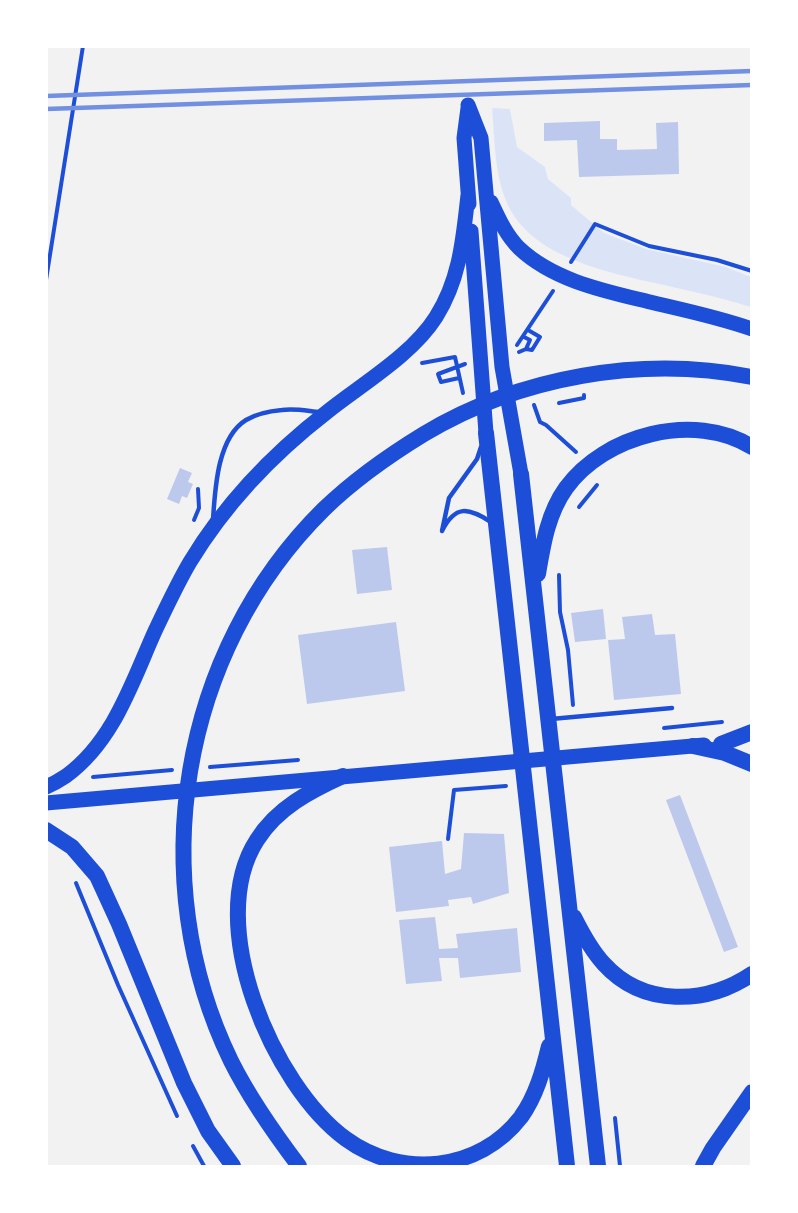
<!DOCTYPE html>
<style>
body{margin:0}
#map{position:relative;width:798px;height:1213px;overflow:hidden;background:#f2f2f2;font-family:Jost,sans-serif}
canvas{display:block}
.frame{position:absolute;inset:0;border:48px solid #fff;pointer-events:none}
</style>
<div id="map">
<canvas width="798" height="1213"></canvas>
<div class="frame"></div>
</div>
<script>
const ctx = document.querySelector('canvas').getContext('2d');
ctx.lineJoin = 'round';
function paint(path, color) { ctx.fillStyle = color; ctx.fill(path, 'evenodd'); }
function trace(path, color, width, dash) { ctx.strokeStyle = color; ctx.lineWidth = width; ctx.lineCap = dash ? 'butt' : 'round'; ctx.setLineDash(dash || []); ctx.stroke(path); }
paint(new Path2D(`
 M492 108 510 109 517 147 545 167 548 179 571 198V205L604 233 646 249 726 267 751 277V307C728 300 705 294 681 289 627 276 541 264 511 211 494 180 495 142 492 108Z`), '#dbe4f7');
paint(new Path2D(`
 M600 121V139H617V150L657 149 656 123 678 122 679 174 579 177 577 140 544 141V123Z
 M180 468 192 473 188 482 193 484 187 498 182 496 179 504 167 499Z
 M387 547 392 590 357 594 352 550Z
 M603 609 606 639 575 642 571 613Z
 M652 614 655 635 675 634 681 694 614 700 608 640 625 639 622 617Z
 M396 622 405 691 307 704 298 635Z
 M680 795 738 947 724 952 666 800Z
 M464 833 504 834 509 893 473 904 471 897 448 900 449 906 396 912 389 847 442 841 445 874 461 869Z
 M435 917 439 949 458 948 456 934 517 928 521 972 460 978 458 958H439L442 981 406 984 399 920Z`), '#bdc9ec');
trace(new Path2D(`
 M571 262 595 224 649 246 717 260 752 271
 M46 280 83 46
 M517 345 553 291
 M526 349 532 350 540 337 528 330
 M519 352 526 349 530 340 524 337
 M422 363 455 357 463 393
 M459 378 441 382 438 374 465 364
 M559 403 584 398V395
 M534 405 540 422 546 425 576 452
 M579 507 597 485
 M194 520 199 508 198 489
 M559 575 560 612 568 650 573 705
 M664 728 722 722
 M210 767 298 760
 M93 777 172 770
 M448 839 454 790 506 786
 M76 883 118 985 177 1116
 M615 1118 620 1166
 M193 1146 204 1166`), '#1d4ed8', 4);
trace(new Path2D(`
 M481 447 477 459 449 498 442 531C455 505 468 507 491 522
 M213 520C215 490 217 438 246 420 256 414 271 411 282 410 294 408 308 411 320 412
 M551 719 672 708`), '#1d4ed8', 4.5);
trace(new Path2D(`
 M468 105 481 138 502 367 521 474
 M468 108 464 138 469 204
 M491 202C499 219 506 235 519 248 554 281 605 291 650 302 684 310 718 317 752 329
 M471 231 486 433
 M46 787C53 784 60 780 66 776 114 741 132 682 155 631 166 608 177 584 190 562 225 504 274 453 327 412 362 384 412 355 436 317 460 279 463 239 468 195
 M46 803 704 745`), '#1d4ed8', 15);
trace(new Path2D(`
 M486 433 567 1166
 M521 474 598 1166
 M538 574C543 544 548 513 566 488 604 435 694 411 752 447
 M721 744 752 732
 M693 746 725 753 752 764
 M343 776C310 791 277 808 257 840 203 923 273 1086 346 1139 401 1179 479 1172 521 1117 536 1096 543 1071 549 1046
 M46 830 72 847 97 876 119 924 184 1083 208 1131 233 1166
 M574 917C582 933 591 950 604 964 643 1007 706 1005 752 974
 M299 1166C274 1133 250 1099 231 1061 143 880 179 652 324 509 354 480 388 456 424 434 519 377 641 355 752 377
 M703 1166 713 1148 752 1092`), '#1d4ed8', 16);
trace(new Path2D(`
 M46 96 752 71
 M46 109 752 85`), '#7290e2', 4.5);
</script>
